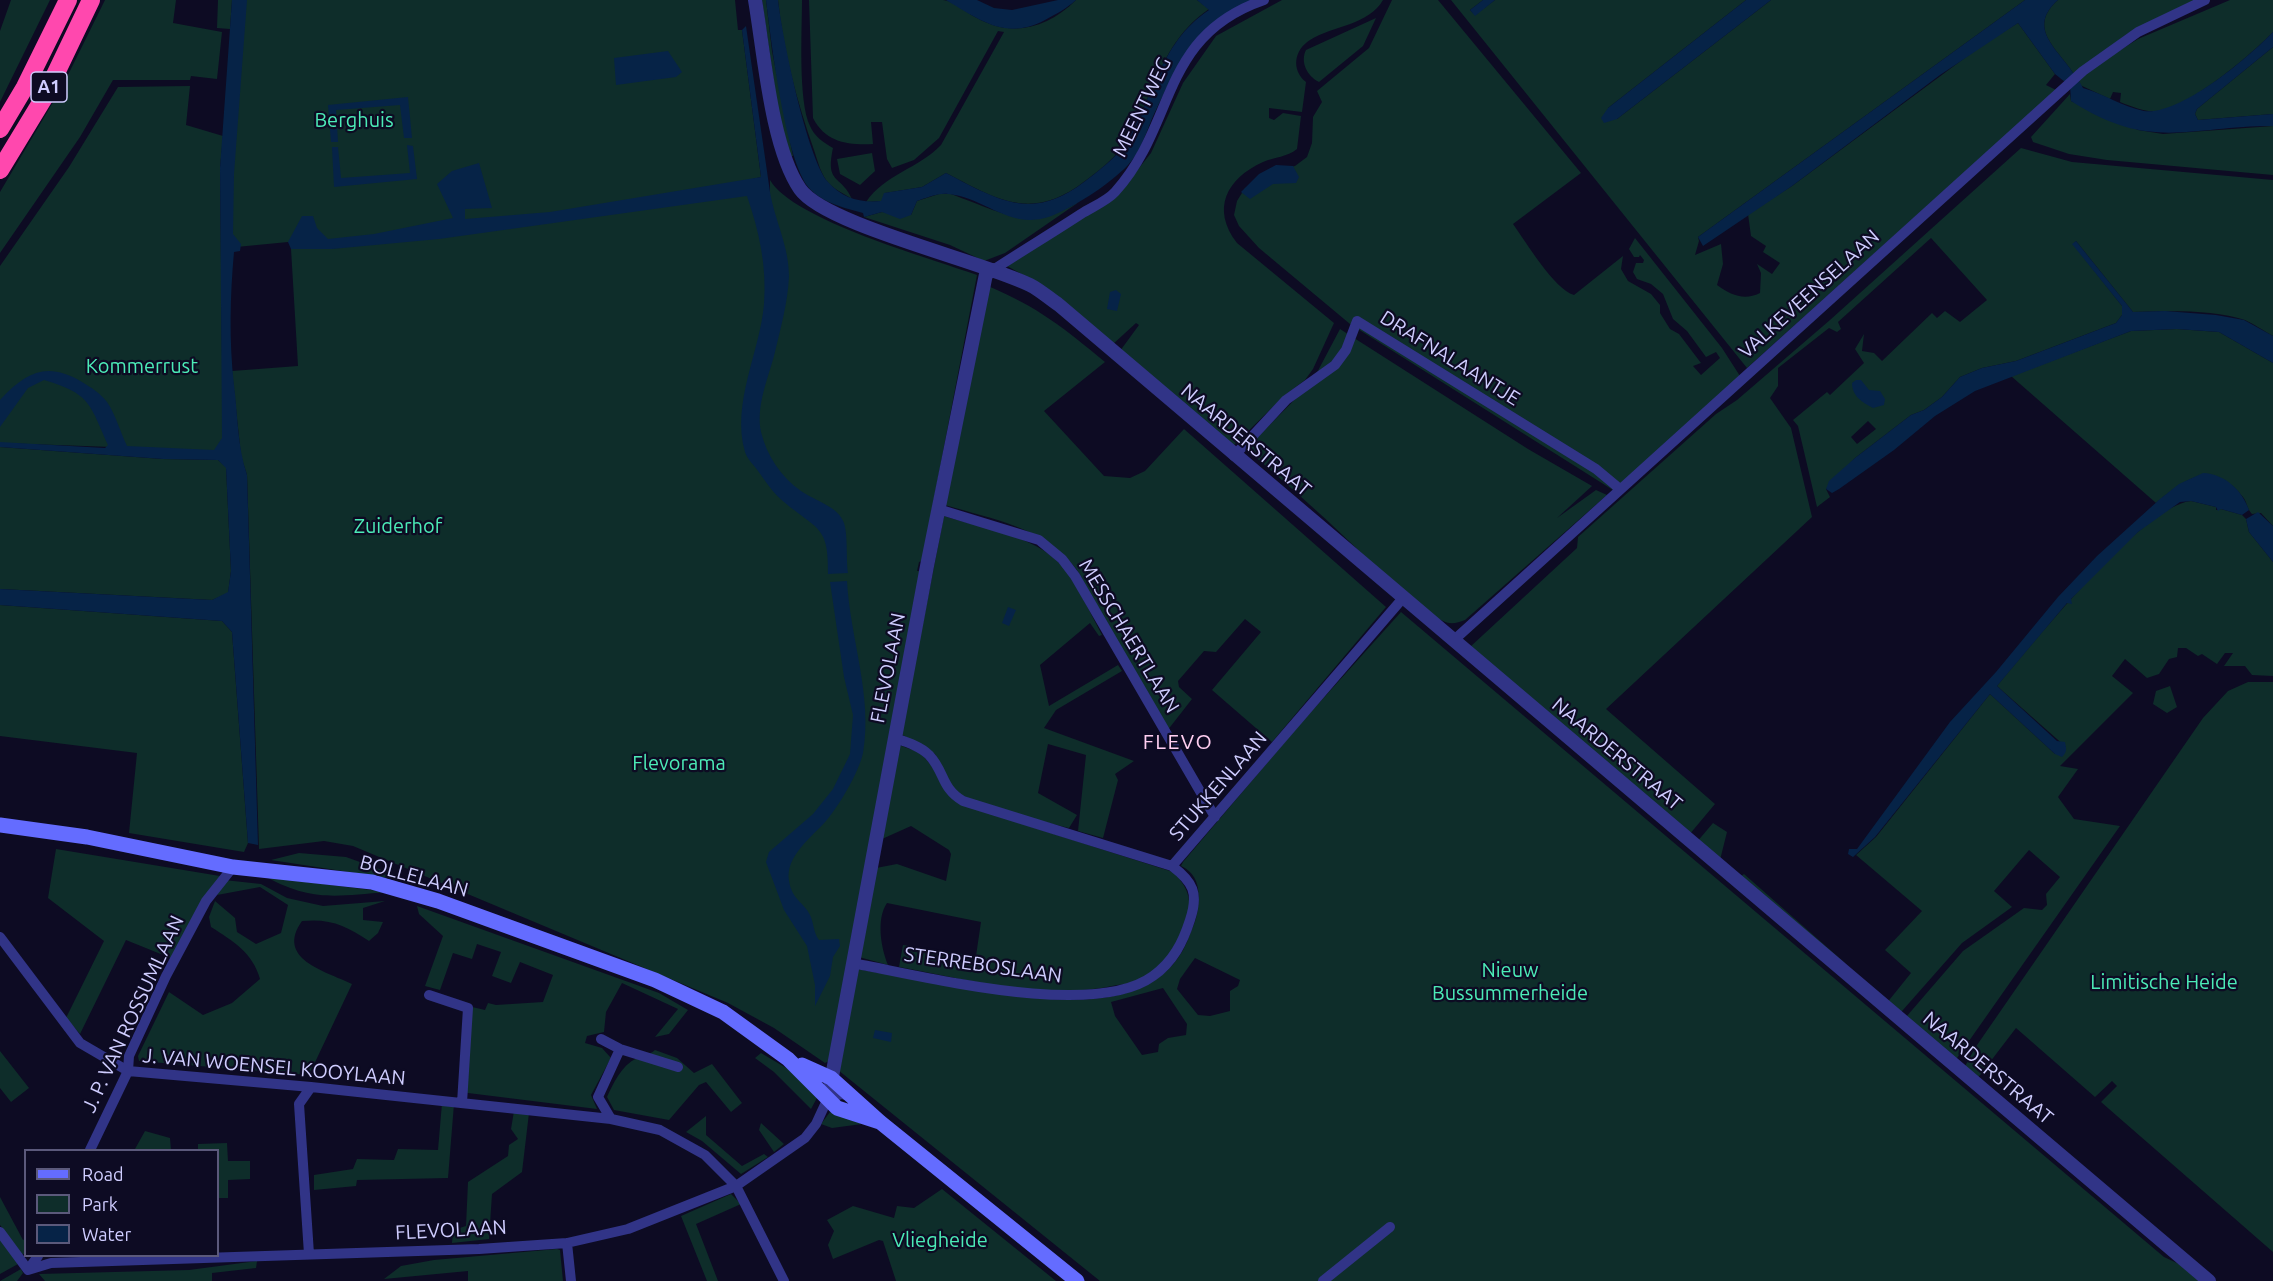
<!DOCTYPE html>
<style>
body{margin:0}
#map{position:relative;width:2273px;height:1281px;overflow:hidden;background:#0d0b23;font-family:Ubuntu,sans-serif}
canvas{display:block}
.legend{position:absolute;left:24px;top:1149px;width:195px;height:108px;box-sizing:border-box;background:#0d0b23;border:2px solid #5b597b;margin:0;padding:8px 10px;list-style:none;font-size:18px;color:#cfcdff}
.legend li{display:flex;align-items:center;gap:12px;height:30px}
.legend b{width:30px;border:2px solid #5b597b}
</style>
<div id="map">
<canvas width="2273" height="1281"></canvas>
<ul class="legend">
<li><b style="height:8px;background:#646cff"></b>Road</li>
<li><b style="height:16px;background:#0e2d2a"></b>Park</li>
<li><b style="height:16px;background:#062347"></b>Water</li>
</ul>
</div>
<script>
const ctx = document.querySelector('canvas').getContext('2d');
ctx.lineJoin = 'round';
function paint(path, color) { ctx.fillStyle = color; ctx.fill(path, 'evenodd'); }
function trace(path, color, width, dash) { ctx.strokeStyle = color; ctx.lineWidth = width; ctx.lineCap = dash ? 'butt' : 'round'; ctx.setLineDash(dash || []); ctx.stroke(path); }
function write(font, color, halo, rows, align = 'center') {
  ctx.font = font + ' Ubuntu,sans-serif'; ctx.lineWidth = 4.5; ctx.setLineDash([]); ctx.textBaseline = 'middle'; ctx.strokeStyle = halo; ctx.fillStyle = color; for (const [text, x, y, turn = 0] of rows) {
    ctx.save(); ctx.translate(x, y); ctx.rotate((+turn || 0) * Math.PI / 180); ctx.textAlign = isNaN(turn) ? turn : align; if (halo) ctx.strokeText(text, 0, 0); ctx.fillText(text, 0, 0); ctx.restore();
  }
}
paint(new Path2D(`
 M11 0H50L0 102V31Z
 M105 0H176L173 23 222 32 217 79 191 76 190 80H113L80 137 0 253V192L62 87Z
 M218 0H232L230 29 217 28Z
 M240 0H735L738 30H742L761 177 753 179 770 194V180C793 220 930 258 977 275L922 561 919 562 917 571H920L829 1061 825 1063 774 1028 728 1003 353 846 324 841 259 849 247 475 241 456 232 371 298 366 291 249 340 248V241L288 242 226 248Z
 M762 0H766L772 51 793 156H789L780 125Z
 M778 0H802C802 30 798 101 810 126 814 136 824 143 833 148 825 185 841 174 852 199 843 193 833 189 826 180 820 171 817 159 814 150 797 102 783 50 778 0Z
 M809 0C853 0 899 0 943 0 954 1 966 12 975 17 1011 38 1047 29 1076 0H1197L1209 9C1157 45 1155 100 1122 147 1113 160 1097 172 1085 181 1032 222 998 200 946 173L922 187 885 193 882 201 866 202C885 174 918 169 941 145L1004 32 998 31 939 138 914 160 892 168 887 159 882 122H871L873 144C848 145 826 143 813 118Z
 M1282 0H1383C1369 25 1332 26 1310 40 1294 50 1291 70 1306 82L1302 112 1269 108V118L1274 120 1283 113 1301 116 1297 149C1287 157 1275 157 1263 162 1226 179 1211 209 1237 243L1334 323 1313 369 1305 380 1285 395 1233 446 1120 351 1139 325 1136 323 1112 345 1043 286 1007 266 1131 178 1151 153 1183 83 1216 36Z
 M1392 0H1438L1581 173 1513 224C1526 242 1554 289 1574 295L1623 256 1621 269 1628 281 1651 294 1660 305V313L1670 329 1679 334 1701 363 1693 366 1701 375 1720 358 1716 352 1706 357 1687 331 1673 319 1663 294 1651 284 1637 279 1633 272 1636 263H1643L1644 260 1640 255 1639 257H1634L1629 249 1635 238 1722 348 1740 376 1616 492 1350 324 1259 248 1239 226 1234 215 1237 201 1245 188 1279 169 1295 166 1307 157 1312 143 1313 117 1322 102 1317 91 1369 48Z
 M1451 0H1483L1470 10 1475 15 1495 0H1746L1608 108 1617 119 1771 0H2025L1698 237 1699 241 1695 255 1721 244 1723 264 1717 285C1731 295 1744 301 1760 293L1761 273 1757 264 1772 274 1780 263 1763 252 1766 246 1751 236 1748 214 1792 186 1985 43 2018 23 2055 74 2046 85 2056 90 1747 368Z
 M2058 0H2200L2127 34 2074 74C2058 49 2026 28 2058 0Z
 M2230 0H2273V32C2251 55 2190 106 2160 111 2146 113 2133 107 2120 102L2121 93 2113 92 2110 99 2080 85 2077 77 2138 39Z
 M1376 18 1363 46 1319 82C1307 76 1300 62 1306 50Z
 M2273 47V114L2198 120 2195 114 2197 109Z
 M190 86 186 125 223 136 220 168 223 451 0 443V266L69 167 118 87Z
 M2070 94 2071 101 2138 130 2163 134 2273 126V175L2107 160 2069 154 2033 142 2031 137Z
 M2021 148 2072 162 2273 180V336C2264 331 2254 324 2245 320 2214 309 2165 311 2133 312L2076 241 2073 244 2122 306V315L2116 323 2016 361 1982 368 1960 377 1942 397 1924 410 1911 415 1855 458 1826 489 1830 497 1817 507 1798 426 1793 420 1827 392 1830 395 1864 363 1855 349 1864 334 1862 351 1874 353 1882 361 1932 313 1937 318 1945 311 1960 322 1987 300 1931 238 1838 322 1841 329 1837 332 1829 328 1778 368V386L1770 398 1791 428 1812 517 1606 709 1715 804 1689 835 1470 647 1577 548 1578 537 1716 414 1737 400 1830 320ZM1868 421 1876 429 1857 444 1851 437Z
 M872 153 875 171 860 185 840 174 837 159Z
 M939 194H951C1003 213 1026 231 1079 202L1005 253 984 261 950 245 864 217 882 212 911 215 917 201Z
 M988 286C1038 307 1064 328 1105 362L1044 411 1104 476 1130 478 1145 471 1184 429 1386 607 1272 742 1212 690 1261 632 1245 619 1216 652 1204 651 1178 681 1179 687 1192 699 1167 731 1077 570C1044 527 995 520 945 505Z
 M1340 329 1528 449 1592 486 1557 518 1596 490 1607 495 1465 620C1457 623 1451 625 1443 621 1411 606 1378 569 1352 544 1318 511 1282 480 1246 449L1312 382Z
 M2177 329 2219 332 2273 363V526L2261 513 2252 514C2247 509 2247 502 2243 497 2213 459 2187 477 2156 503L2011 376 2131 331Z
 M0 447 163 459 218 460 226 467 231 571 228 593 212 600 0 589Z
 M2191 501 2216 507V510L2221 509 2242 515 2246 519 2249 532 2273 562V676L2252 675 2245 666H2224L2233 653H2225L2217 664 2202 654 2198 656 2186 648H2178L2177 657 2169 659 2159 674 2147 678 2125 659 2112 676 2133 693 2060 766 2078 769 2058 797 2074 819 2120 826 1950 1068 1900 1024 1963 951 2024 908 2042 910 2047 905 2046 894 2060 877 2029 850 1994 891 2012 907 1962 943 1895 1019 1882 1009 1911 973 1885 950 1922 911 1856 855 1876 837 1990 694 2055 754 2066 747 1997 686C2032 645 2142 506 2191 501Z
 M944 516C985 529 1042 536 1068 573 1081 592 1091 615 1102 635L1099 636 1090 623 1040 665 1049 706 1118 665 1122 671 1056 710 1044 728 1134 761 1115 774 1118 780 1103 838 1078 831 1086 755 1048 744 1038 793 1077 815 1069 828 1012 814 962 796 953 789 935 754 901 734Z
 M0 605 222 621 232 632 248 843 244 852 129 833 137 753 0 736Z
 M1401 612 2164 1257 2179 1264 2199 1281H1100L838 1070 857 969C891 975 925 981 960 987 1029 998 1151 1024 1187 942 1191 931 1197 920 1198 907 1200 889 1198 874 1181 866L1183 862 1301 723ZM1195 958 1240 980 1238 986 1230 991V1011L1210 1016 1198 1015 1177 989 1180 979ZM1163 988 1187 1024 1186 1035 1168 1038 1159 1044 1158 1052 1142 1055 1115 1016 1111 1002Z
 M2248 682H2273V1252L2101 1102 2117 1086 2112 1081 2095 1097 2016 1028 1977 1079 1963 1070 1975 1048 2203 718 2228 691Z
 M2170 686 2177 707 2167 713 2153 704 2156 691Z
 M899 745 921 753 963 805 1173 872C1193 892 1193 907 1181 933 1173 952 1158 972 1139 981 1133 984 1124 984 1117 985 1045 1001 970 980 899 967L903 945 976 956 981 922 887 903C876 919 881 948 888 965L859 957 876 868 897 864 946 881 951 854 949 850 911 826 882 839Z
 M1713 823 1727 832 1719 864 1696 843Z
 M56 849 220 876 178 961 126 940 80 1034 66 1018 104 941 48 898Z
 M299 853 346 857 396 875 394 879 271 860Z
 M1744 874 1845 963 1842 971 1737 879Z
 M266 877 387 892C336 896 313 902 266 877Z
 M224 880 261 884 287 898 323 906 385 901 363 908V920L383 922 378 933 369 941C347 926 330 918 302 921 275 959 325 971 352 984L309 1075 139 1061 138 1056 169 992 203 1015 232 1003 260 979C253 953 233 941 211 927L209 917 215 901 235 918 237 932 256 944 281 933 288 905 260 887 217 895Z
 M417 906 659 993 688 1010 669 1034 655 1037 678 1009 622 983 606 1012 604 1032 587 1036 585 1043 602 1048 611 1058 591 1095 597 1109 460 1092 468 1006 485 1010 488 1003 496 1005 543 1002 553 975 520 962 511 983 492 976 501 952 477 944 472 959 453 953 440 990 425 986 443 936 419 914Z
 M655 1050 677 1058 694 1073 712 1064 742 1103 731 1112 706 1082 699 1085 669 1120 614 1110 607 1097C614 1082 621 1066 637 1058 644 1054 648 1056 655 1050Z
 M0 1051 29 1088 11 1102 0 1088Z
 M761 1053 788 1069 818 1096 811 1109 774 1072 755 1058Z
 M442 1103 454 1104 448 1178 357 1180 356 1186 314 1190V1175L353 1169 357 1159 394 1160 398 1149 438 1150Z
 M514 1111 529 1113 522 1172 492 1194 489 1239 452 1243 453 1230 466 1226 468 1182 508 1156 509 1145 518 1139 511 1129Z
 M830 1112 862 1124 832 1128 821 1124Z
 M706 1116V1135L742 1166 764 1154 768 1157 741 1174 702 1141 686 1132Z
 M761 1123 784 1144 774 1152 759 1130Z
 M145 1131 170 1138 171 1150 135 1149Z
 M227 1143 228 1161H250V1179L228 1180V1198H218V1150H198V1144Z
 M942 1189 1056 1281H896L883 1241 879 1240 833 1259 828 1245 834 1231 827 1220 853 1206 894 1218 897 1206 914 1208Z
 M731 1194 741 1204 696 1224 718 1281H707L681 1216Z
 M0 1197 23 1240 25 1239V1254H21L0 1225Z
 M0 1237 18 1264 0 1274Z
 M557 1249 560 1250 563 1281H468V1271L384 1279 401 1266 434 1260Z
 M257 1261 256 1268 212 1273V1281H45L39 1274 189 1270Z
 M21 1269 23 1273 17 1281H0Z`), '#0e2d2a');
paint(new Path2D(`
 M232 0H247L234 174 233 234 241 244 240 251 234 252C230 296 229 341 234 385 238 416 237 445 247 475L258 845 248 843 232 632 222 621 0 605V589L212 600 228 592 231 571 226 468 218 460 163 459 0 447V442L105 448 108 445C89 402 90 394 44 380L28 388 0 427V400C26 372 47 361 82 382 92 388 100 393 107 402 116 415 120 432 127 446L214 450 222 438 220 168Z
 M766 0H778C782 35 807 158 828 182 842 198 860 203 881 201L884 193 922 187 946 173C998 200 1032 222 1084 182 1097 172 1113 160 1122 148 1155 100 1157 45 1209 10L1197 0H1253C1188 30 1180 61 1151 121 1145 136 1139 154 1128 165 1111 183 1079 204 1056 214 1012 234 986 197 948 194 937 193 927 198 917 201L911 215 900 219 882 212 864 217 863 213C844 208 823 203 809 188 785 160 771 40 766 0Z
 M946 0H977L994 8 1012 10 1058 0H1076C1066 9 1056 14 1045 20 1006 41 980 20 946 0Z
 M1483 0H1495L1475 16 1470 10Z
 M1746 0H1771L1617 119 1604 123 1601 118 1608 108Z
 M2025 0H2058C2026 28 2058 49 2074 74L2065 82 2055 74 2018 23 1940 75 1792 186 1703 246 1698 237Z
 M746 26 770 192C775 221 789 246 789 276 788 302 780 331 774 356 767 381 756 407 761 432 767 456 781 477 801 491 815 501 838 506 844 523 848 535 846 560 848 573L828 574C829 525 817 530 784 502 773 493 766 482 758 471 754 465 747 459 745 452 731 403 760 352 764 304 767 266 759 231 747 196L439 239 332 249H291L288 242 302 216H313L317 228 328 239 374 234 453 218 437 184 452 171 479 163 492 208 465 209V219L550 212 761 177 742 30Z
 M2273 32V47L2197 109 2195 114 2198 120 2273 114V126C2189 126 2150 152 2071 101L2070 85 2077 77 2083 88C2104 94 2123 107 2144 111 2180 116 2249 57 2273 32Z
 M668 51 682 72 676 77 616 85 614 58Z
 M408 97 412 138H404L400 105 336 110 338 142H331L328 105Z
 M407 145 413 146 417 179 334 187 332 147H338L341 178 410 173Z
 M1276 165 1293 166 1299 177 1296 183 1273 184 1250 199 1241 192 1259 174Z
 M2076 241 2133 312 2165 311 2216 315 2244 320 2273 336V363L2219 332 2177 329 2131 331 1975 391 1935 416 1894 450 1839 489 1832 493 1826 489 1829 481 1855 458 1911 415 1924 410 1942 397 1960 377 1982 368 2016 361 2116 323 2122 315V306L2072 244Z
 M1116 290 1121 294 1117 311 1107 309 1110 292Z
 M1856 380H1861L1869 390 1880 391 1885 399 1884 405 1873 408C1862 402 1852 396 1852 383Z
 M2203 473C2225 474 2242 490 2249 510L2242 515 2221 509 2218 511 2216 507 2191 501 2180 502 2138 532 2071 599 2072 604 2067 603 1997 686 2057 741 2065 742C2066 748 2068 751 2062 757L2055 754 1990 694 1875 837 1853 857 1848 854 1849 849H1857L1950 722 1996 672 2058 597 2097 556 2160 499 2179 484Z
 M2258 512 2273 526V562L2249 532 2246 519Z
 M847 581C850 638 873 696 863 753 859 772 839 806 826 821 812 837 785 856 789 881 792 900 804 902 810 915 814 923 813 932 819 940L839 939 840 946 833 957 830 976 815 1006V985L807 946 784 910 766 862 769 852 813 814 833 789 850 754 853 715 844 677 830 582Z
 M1008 607 1016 610 1009 626 1002 623Z
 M875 1030 892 1033 891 1042 873 1038Z`), '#062347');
trace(new Path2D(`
 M993 270C1022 251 1052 233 1081 214 1092 207 1107 201 1115 192 1177 124 1159 36 1264 0
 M1234 456 1286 400 1335 365 1346 350 1357 321 1596 469 1620 489
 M938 509 1039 540 1062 559 1075 576 1215 817
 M1454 640 2083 71 2138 32 2205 0
 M894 738C906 742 920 746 929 755 945 772 941 788 963 801L1172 866 1403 598
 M0 937 80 1043 128 1071 311 1087 611 1119 660 1130 705 1155 736 1186 784 1281
 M852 963C924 976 1093 1020 1153 976 1173 962 1183 942 1190 920 1199 893 1193 882 1172 866
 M429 995 468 1008 462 1103
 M601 1039 620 1049 678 1067
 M611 1119 598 1097 620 1049
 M90 1150 128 1071 129 1056 166 976 206 901 233 867
 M0 1232 28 1270
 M567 1243 571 1281
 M309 1254 299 1104 311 1087
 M28 1270 51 1263 479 1249 567 1243 628 1229 736 1186 805 1138 816 1124 828 1098 842 1094 849 1096
 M28 1270 38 1256
 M1323 1281 1390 1227`), '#313487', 10);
trace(new Path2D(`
 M755 0C764 52 771 147 800 189 825 225 982 261 1030 285 1040 290 1050 299 1059 305L2209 1281
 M828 1098 927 566 984 284 986 274 993 270`), '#313487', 14);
trace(new Path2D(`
 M0 825 87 837 233 867 372 882 438 901 655 980 723 1012 788 1059 837 1108 880 1122
 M802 1065 831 1078 880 1122 1077 1281`), '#646cff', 15);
trace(new Path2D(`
 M0 129 25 87 68 0
 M0 170 45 96 91 0`), '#ff48ae', 18);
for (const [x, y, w] of [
 [49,87,36]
]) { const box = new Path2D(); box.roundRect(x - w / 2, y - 15, w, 30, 4.5); ctx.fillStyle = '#0d0b23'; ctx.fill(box); trace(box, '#cfcdff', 1.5); }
write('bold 18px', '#cfcdff', null, [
 ["A1",49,87]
]);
write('20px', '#cfcdff', '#0d0b23', [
 ["MEENTWEG",1142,107,-64],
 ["VALKEVEENSELAAN",1809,294,-42],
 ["DRAFNALAANTJE",1450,358,32],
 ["NAARDERSTRAAT",1246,440,40],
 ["MESSCHAERTLAAN",1129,636,59],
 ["FLEVOLAAN",888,668,-79],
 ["NAARDERSTRAAT",1617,754,40],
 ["STUKKENLAAN",1218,786,-49],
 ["BOLLELAAN",414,876,15],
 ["STERREBOSLAAN",983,965,8],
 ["J. P. VAN ROSSUMLAAN",133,1014,-65],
 ["J. VAN WOENSEL KOOYLAAN",274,1067,5],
 ["NAARDERSTRAAT",1988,1068,40],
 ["FLEVOLAAN",451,1230,-3]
]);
write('20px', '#4cebb7', '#0d0b23', [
 ["Berghuis",354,120],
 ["Kommerrust",142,366],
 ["Zuiderhof",398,526],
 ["Flevorama",679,763],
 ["Nieuw",1510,970],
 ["Bussummerheide",1510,993],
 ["Limitische Heide",2164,982],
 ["Vliegheide",940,1240]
]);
ctx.letterSpacing = '1.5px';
write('21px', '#ffcff1', '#0d0b23', [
 ["FLEVO",1178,742]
]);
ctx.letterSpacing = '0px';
</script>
